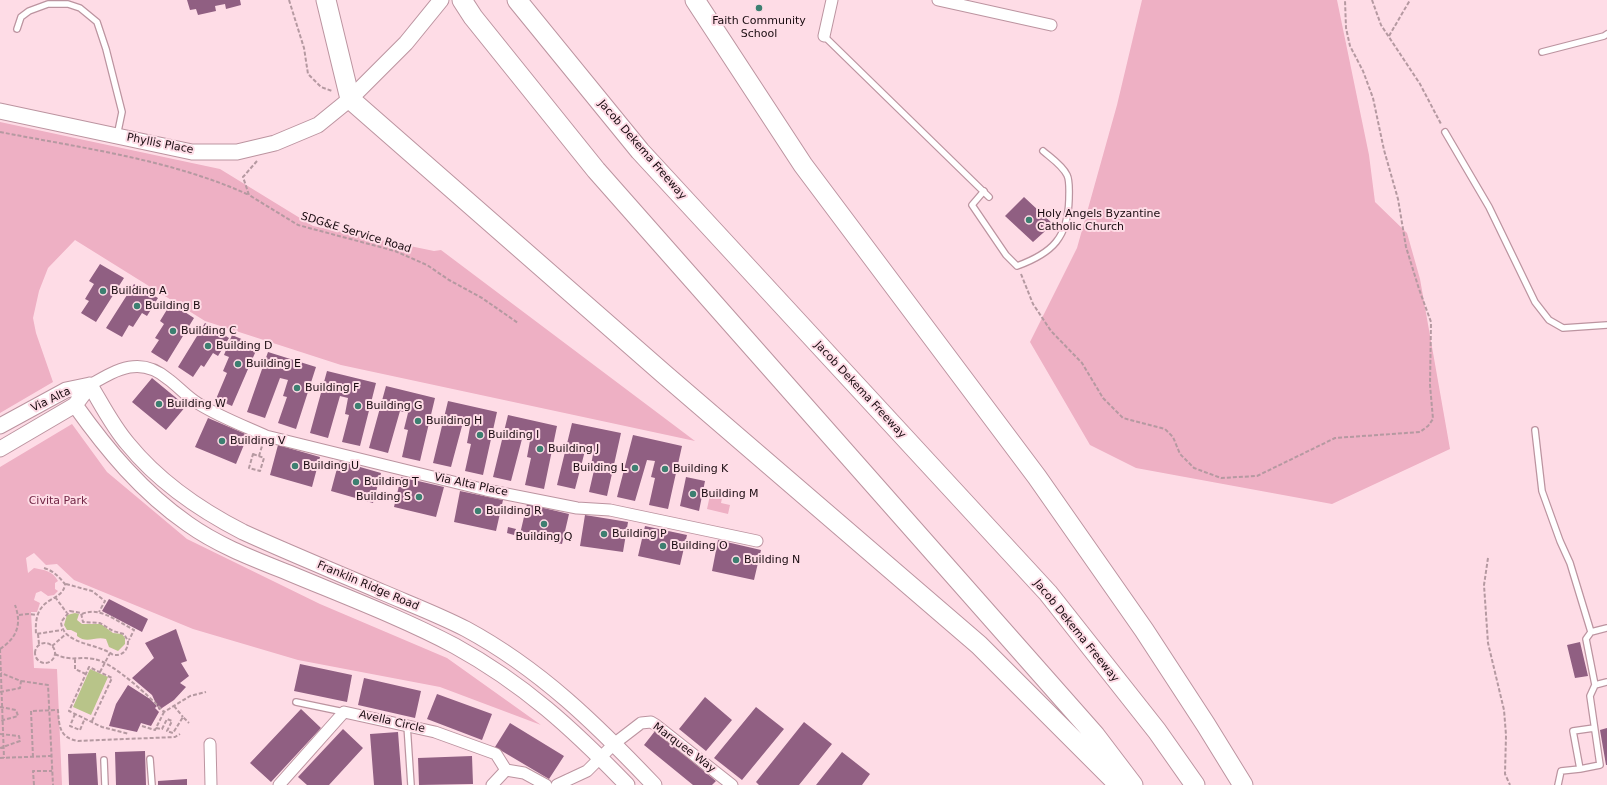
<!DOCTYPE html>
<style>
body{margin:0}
canvas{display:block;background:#fedce6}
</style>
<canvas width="1607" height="785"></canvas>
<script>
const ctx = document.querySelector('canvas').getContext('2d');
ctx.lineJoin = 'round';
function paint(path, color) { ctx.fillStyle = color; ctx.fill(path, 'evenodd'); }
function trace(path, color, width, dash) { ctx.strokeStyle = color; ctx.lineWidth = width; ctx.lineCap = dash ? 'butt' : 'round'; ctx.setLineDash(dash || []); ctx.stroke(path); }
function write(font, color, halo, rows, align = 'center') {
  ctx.font = font + ' "DejaVu Sans",sans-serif'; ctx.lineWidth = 4; ctx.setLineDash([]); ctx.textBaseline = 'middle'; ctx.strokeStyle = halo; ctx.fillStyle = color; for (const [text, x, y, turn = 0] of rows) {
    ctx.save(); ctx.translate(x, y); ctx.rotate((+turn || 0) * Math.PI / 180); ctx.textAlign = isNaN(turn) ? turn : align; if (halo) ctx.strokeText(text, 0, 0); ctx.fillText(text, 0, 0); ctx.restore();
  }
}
paint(new Path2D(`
 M1142 0H1337L1369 155 1375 202 1407 233 1420 279 1450 449 1332 504 1136 468 1090 445 1030 342 1077 248 1117 105Z
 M0 122 220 169 313 226 434 251 441 250 695 441 341 365 205 321 75 240 48 268 39 291 33 318 36 333 53 382 0 413Z
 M72 424 107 472 187 539 320 604 447 658 541 725 440 687 298 660 193 629 74 580 57 564 46 565 34 553 26 558 28 573 34 568C44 570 53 571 58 581L55 583V589L58 591 54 595 48 596 41 591 36 593 34 600 40 603 37 612H31L34 668 57 669 62 785H0V467Z
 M710 495 722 498 721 503 730 505 728 514 707 509Z`), '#eeb0c4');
paint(new Path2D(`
 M75 613 79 614 77 620 82 624H101L113 633 122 634 125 638V644L118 651 109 647 106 639C95 636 87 644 77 636V633L71 630H67L64 625 67 615Z
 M90 669 108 677 91 715 73 707Z`), '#b8c489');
paint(new Path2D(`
 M187 0H240L241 5 226 9 225 4 215 6 216 11 198 15 196 9 190 10Z
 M1024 197 1053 224 1033 242 1005 216Z
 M100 264 124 278 96 322 81 313 89 301 85 299 94 284 89 281Z
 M134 284 158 298 147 316 142 313 133 327 129 325 122 337 106 328Z
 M171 303 194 318 167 362 151 352 159 340 155 338 164 324 160 321Z
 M205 323 229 338 218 356 213 353 204 367 201 365 193 377 178 367Z
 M232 335 258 346 232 406 216 399 227 373 223 371 229 357 224 355Z
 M268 352 316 367 296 429 278 423 287 397 283 396 288 380 280 378 265 418 247 412Z
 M327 371 376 383 360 446 342 442 349 415 345 414 348 398 340 396 328 438 310 433Z
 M152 378 186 406 166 430 132 402Z
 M386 386 435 398 420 461 402 457 408 430 404 429 408 413 400 411 388 453 369 448Z
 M448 401 497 412 483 475 465 471 471 444 467 443 470 427 462 426 451 467 433 463Z
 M508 415 557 426 544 489 525 485 531 458 527 457 530 441 522 439 511 481 493 477Z
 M208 418 248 435 236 464 195 447Z
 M572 423 621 433 607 496 589 492 595 466 591 465 594 449 586 447 575 489 557 485Z
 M633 435 682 446 668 509 649 505 655 478 651 477 655 461 647 460 635 501 617 497Z
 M278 445 320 457 312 487 270 475Z
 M339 461 381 473 373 503 331 491Z
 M401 477 444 487 436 517 394 507Z
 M686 477 705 481 699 511 680 506Z
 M460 491 503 500 496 531 454 522Z
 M527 504 569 514 562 544 520 534Z
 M585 515 628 522 623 552 580 546Z
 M645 526 687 535 680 565 638 556Z
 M508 527 516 529 514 535 507 533Z
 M718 540 761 550 754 580 712 571Z
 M109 599 148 619 142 632 102 611Z
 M176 629 187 661 181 663 189 676 180 683 186 687 174 700 159 710 152 695 132 678 154 658 145 643Z
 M1580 642 1588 676 1575 678 1567 645Z
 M300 664 352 675 347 702 294 691Z
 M364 678 421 691 415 718 358 705Z
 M128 685 150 699 157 706 155 708 159 712 151 726 141 723 137 732 109 726 116 704Z
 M437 694 492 714 482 740 427 719Z
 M705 697 732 720 706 751 679 729Z
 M756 707 784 729 742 780 714 758Z
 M301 709 321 728 271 782 250 763Z
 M804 722 832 744 799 785H759L756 782Z
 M510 723 564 756 549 779 495 747Z
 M1607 728V765H1606L1600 730Z
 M343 729 363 748 329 785H307L298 777Z
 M655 731 716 781 712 785H693L644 745Z
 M398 732 402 785H374L370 734Z
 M145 751 146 785H116L115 752Z
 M842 752 870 774 862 785H816Z
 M96 753 98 785H69L68 754Z
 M472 756 473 784 419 785 418 758Z
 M187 779V785H158V781Z`), '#905f82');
const lane = new Path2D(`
 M17 29 21 17 29 11 48 4H68L80 8 97 22 106 49 122 112 117 136
 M824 36 989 197
 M1542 52 1604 36 1607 34
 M1445 132 1489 207 1535 302 1549 320 1563 328 1607 325
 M984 191 972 205 1006 255 1017 266C1053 253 1068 237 1069 199 1069 192 1070 181 1067 175 1062 165 1051 158 1043 151
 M1535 430 1542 491 1560 541 1570 563 1591 632 1607 628
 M1591 632 1586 639 1595 685 1607 682
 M296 702 344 712
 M407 725 411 785
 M1594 728 1573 731 1580 769 1600 765 1590 696 1595 685
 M150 759 152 785
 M104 760 105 785
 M1558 785 1561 771 1580 769`);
const street = new Path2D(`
 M938 0 1051 25
 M824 36 832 0
 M90 385C116 370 140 355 168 379 179 387 188 398 199 404 220 417 244 426 266 436L486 490 577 508 610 510 757 541
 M210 744 211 785
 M506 770 524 773 546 785
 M279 785 344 712 435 732 496 754 506 770 492 785
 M557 785 587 771 615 743 641 723 651 722 656 725 732 785`);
const secondary = new Path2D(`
 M0 111 192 152H237L275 143 318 125 350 99 406 43 441 0
 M90 385C102 405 113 427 128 444 159 482 200 510 243 532 289 553 336 572 382 592 410 604 439 615 466 629 540 669 596 724 654 785
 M75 405C107 450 142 492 188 524 219 546 254 559 289 573 344 596 402 618 455 646 524 684 573 729 627 785
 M0 426 66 390 90 385
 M0 449 75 405 90 385`);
const highway = new Path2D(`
 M326 0 350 99 664 374 979 645 1119 785
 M462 0 473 17 596 170 1095 735 1133 785
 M517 0 640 151 1048 593 1157 731 1195 785
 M695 0 803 165 1037 477 1144 630 1206 725 1243 785`);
trace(lane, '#bc94a0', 8);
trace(street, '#bc94a0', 13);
trace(secondary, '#bc94a0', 17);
trace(highway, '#bc94a0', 21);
trace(new Path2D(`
 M289 0 304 48 308 74 321 87 332 91
 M1372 0 1381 25 1420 84 1441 124
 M1389 36 1410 0
 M0 132C82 148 173 160 249 195
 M257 161 243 177 249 195 298 225 395 251 427 265 449 280 482 298 518 323
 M1021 274 1033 304 1051 331 1082 363 1103 398 1123 418 1165 429 1173 437 1180 454 1194 468 1221 478 1257 476 1335 438 1420 432 1428 426 1433 419 1430 385 1431 322 1419 289 1406 247 1398 199 1384 150 1373 98 1363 71 1350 46 1346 28 1345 0
 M253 454 264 458 260 471 249 468Z
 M259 456 262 446
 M1488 558 1484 585 1488 643 1504 710 1506 735 1505 774 1510 785
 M44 568C54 571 59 577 65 584 63 604 33 593 36 634L62 630
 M66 584 92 591 105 601 99 612
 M55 597 67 613
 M70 611 81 613 83 622 100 623 113 631 124 634 128 641C128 650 123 656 113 655 98 643 63 645 61 622Z
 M82 614C100 606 118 622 134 630L129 640
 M19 615 28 614 37 615
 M38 634 39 644
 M35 653a10 10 0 1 1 20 0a10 10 0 1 1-20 0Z
 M52 646 66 634
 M0 649 4 758
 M0 649C17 638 22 624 15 605
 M55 654C71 662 79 656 94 659 113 662 151 698 164 712L190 696 206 692
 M75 659V669L86 674
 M100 672 110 653
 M21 681 48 685 53 785
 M0 692 20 688 21 681 1 673
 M174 706 183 717
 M0 707 16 710 18 716 0 721
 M75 714 70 726 80 730 85 718
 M92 721 112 678 89 667 69 711 102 727 129 734
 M142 726 155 730 164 712
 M156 728 162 729 167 719 172 721 167 731 173 733 183 717 189 723
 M0 734 19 736 20 741 0 748
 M33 757 31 711 58 710C59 727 60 738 78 741L175 737 180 734
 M0 758 51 756
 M34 785 33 771H52`), '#b599a1', 2, [4, 2]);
trace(lane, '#fff', 5.5);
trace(street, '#fff', 11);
trace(secondary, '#fff', 15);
trace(highway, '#fff', 19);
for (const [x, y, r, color] of [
 [759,8,4,"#3d7f71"],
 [1029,220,4,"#3d7f71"],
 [103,291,4,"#3d7f71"],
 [137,306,4,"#3d7f71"],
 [173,331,4,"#3d7f71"],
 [208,346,4,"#3d7f71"],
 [238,364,4,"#3d7f71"],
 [297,388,4,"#3d7f71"],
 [159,404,4,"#3d7f71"],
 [358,406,4,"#3d7f71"],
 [418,421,4,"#3d7f71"],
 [480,435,4,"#3d7f71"],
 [222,441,4,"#3d7f71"],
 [540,449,4,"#3d7f71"],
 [295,466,4,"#3d7f71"],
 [635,468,4,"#3d7f71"],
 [665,469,4,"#3d7f71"],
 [356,482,4,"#3d7f71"],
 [693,494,4,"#3d7f71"],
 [419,497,4,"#3d7f71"],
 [478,511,4,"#3d7f71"],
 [544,524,4,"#3d7f71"],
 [604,534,4,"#3d7f71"],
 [663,546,4,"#3d7f71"],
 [736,560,4,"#3d7f71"]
]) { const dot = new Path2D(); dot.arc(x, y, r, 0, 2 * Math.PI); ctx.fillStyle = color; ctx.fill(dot); trace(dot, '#fedce6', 1.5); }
write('11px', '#190b10', '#fedce6', [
 ["Faith Community",759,21,"center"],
 ["School",759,34,"center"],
 ["Holy Angels Byzantine",1037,214],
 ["Catholic Church",1037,227],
 ["Building A",111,291],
 ["Building B",145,306],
 ["Building C",181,331],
 ["Building D",216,346],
 ["Building E",246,364],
 ["Building F",305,388],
 ["Building W",167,404],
 ["Building G",366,406],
 ["Building H",426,421],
 ["Building I",488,435],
 ["Building V",230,441],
 ["Building J",548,449],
 ["Building U",303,466],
 ["Building L",627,468,"right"],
 ["Building K",673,469],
 ["Building T",364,482],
 ["Building M",701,494],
 ["Building S",411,497,"right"],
 ["Building R",486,511],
 ["Building P",612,534],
 ["Building Q",544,537,"center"],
 ["Building O",671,546],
 ["Building N",744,560]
], 'left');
write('11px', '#190b10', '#fedce6', [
 ["Phyllis Place",160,144,11],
 ["Jacob Dekema Freeway",642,150,49],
 ["SDG&E Service Road",356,233,17],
 ["Jacob Dekema Freeway",860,390,47],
 ["Via Alta",51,400,-26],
 ["Via Alta Place",471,485,12],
 ["Franklin Ridge Road",368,586,23],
 ["Jacob Dekema Freeway",1076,631,51],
 ["Avella Circle",392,722,13],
 ["Marquee Way",684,748,37]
]);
write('11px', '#712645', '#fedce6', [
 ["Civita Park",58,501]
]);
</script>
